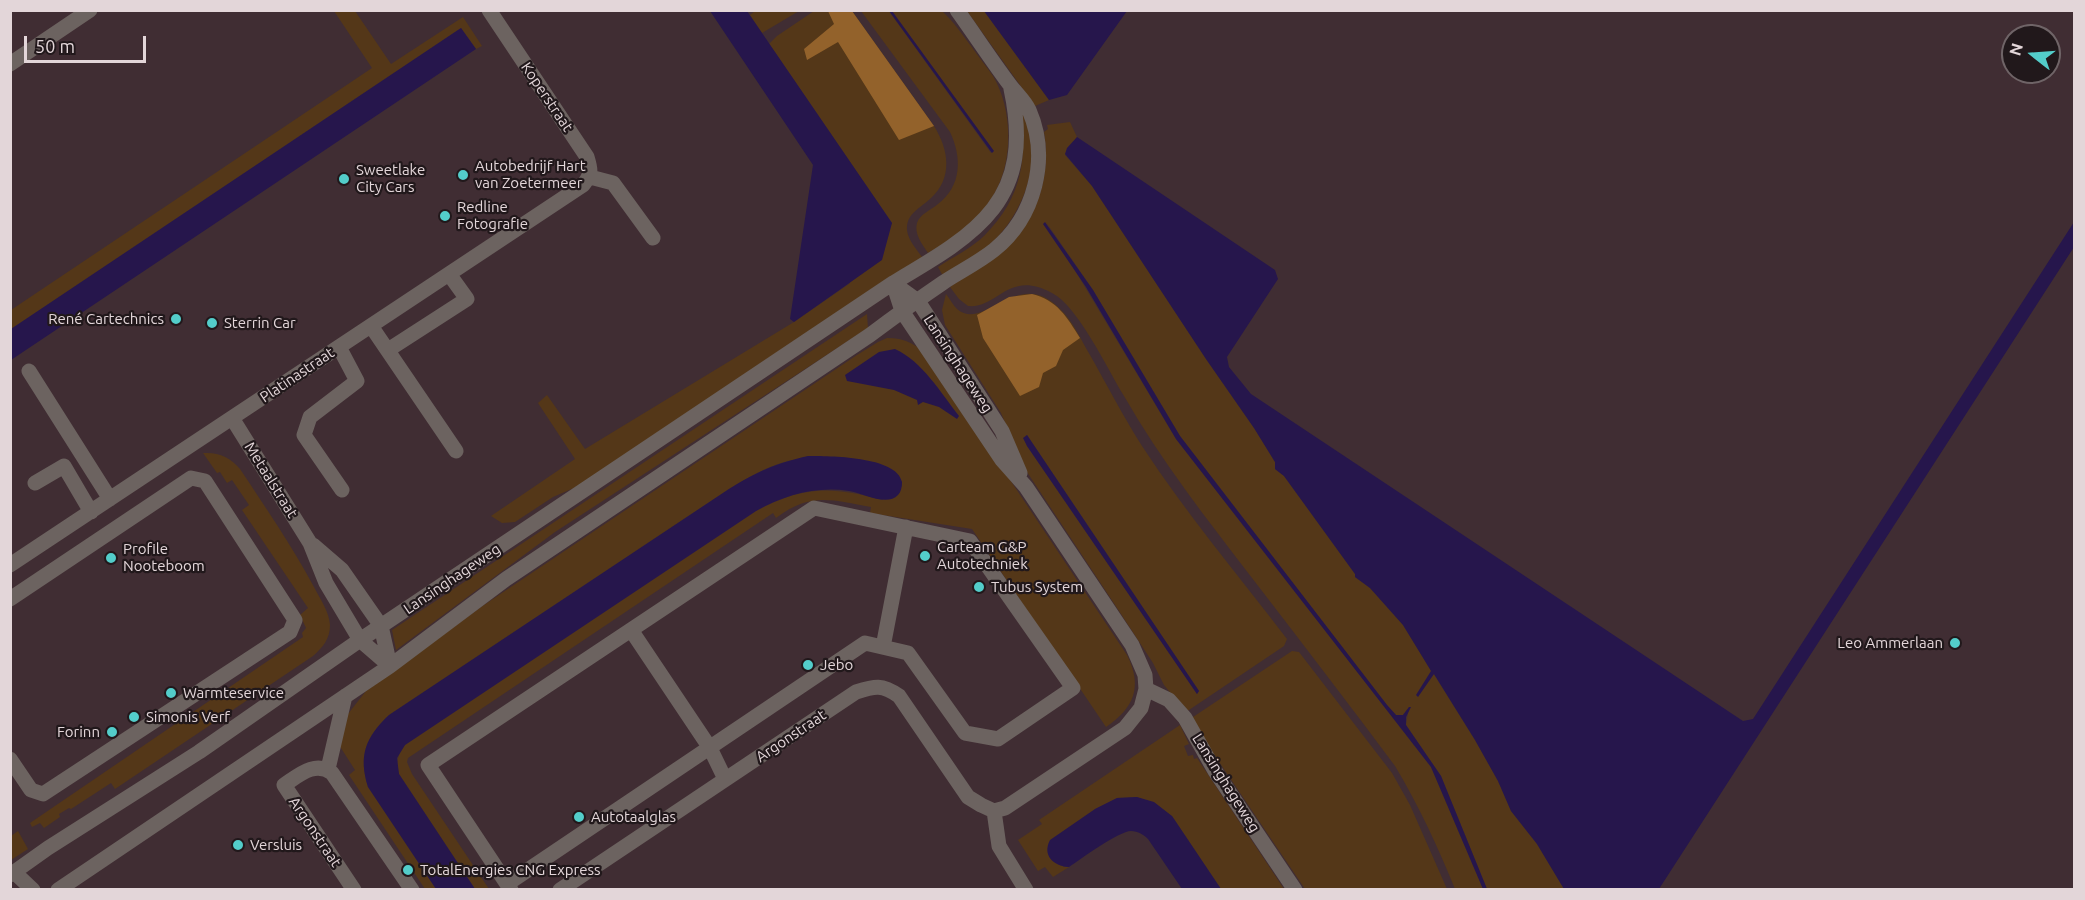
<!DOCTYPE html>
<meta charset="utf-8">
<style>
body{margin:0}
#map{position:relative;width:2085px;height:900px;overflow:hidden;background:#402d33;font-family:Ubuntu,sans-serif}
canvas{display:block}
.frame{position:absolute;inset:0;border:12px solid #e3d6d9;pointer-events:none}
.north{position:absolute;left:2001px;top:24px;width:60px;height:60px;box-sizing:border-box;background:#21181b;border:2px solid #6f6467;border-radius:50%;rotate:287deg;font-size:16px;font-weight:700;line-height:24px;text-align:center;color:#e3d6d9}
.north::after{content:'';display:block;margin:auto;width:21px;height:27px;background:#53cdca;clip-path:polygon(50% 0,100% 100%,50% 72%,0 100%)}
.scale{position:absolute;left:24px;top:36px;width:122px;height:27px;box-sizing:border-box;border:3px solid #e3d6d9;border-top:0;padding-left:8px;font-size:18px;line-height:21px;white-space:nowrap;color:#e3d6d9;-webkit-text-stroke:4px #21181b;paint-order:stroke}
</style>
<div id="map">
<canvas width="2085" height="900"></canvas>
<div class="frame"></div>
<div class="north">N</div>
<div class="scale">50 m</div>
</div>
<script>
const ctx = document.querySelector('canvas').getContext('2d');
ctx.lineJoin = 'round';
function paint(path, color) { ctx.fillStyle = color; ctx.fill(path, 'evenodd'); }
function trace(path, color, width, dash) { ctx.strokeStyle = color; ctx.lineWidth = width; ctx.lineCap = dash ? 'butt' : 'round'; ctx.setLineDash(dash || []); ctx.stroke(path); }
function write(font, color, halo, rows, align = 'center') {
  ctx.font = font + ' Ubuntu,sans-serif'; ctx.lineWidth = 4.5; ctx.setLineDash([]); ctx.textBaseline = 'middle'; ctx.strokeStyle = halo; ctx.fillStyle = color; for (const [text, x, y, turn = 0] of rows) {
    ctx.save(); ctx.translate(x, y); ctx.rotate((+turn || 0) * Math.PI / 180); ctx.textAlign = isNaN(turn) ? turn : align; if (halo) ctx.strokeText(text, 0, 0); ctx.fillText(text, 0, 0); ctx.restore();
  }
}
paint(new Path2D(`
 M334 11H355L391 64 463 17 482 46 476 49 461 28 11 329V310L372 68Z
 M755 11H799L762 33 750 15Z
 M814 11H852L934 126C949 150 953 178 931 198 921 208 906 213 907 230 908 240 917 250 923 258L583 484 553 497 515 522 502 523 491 516 575 459 538 403 547 395 585 449 794 322 849 284 892 223 769 44 777 36Z
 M861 11H889L991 153 993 151 892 11H942C953 21 962 34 971 46 978 56 986 66 993 76 1013 110 1014 162 993 196 978 221 954 240 928 253 922 244 914 234 917 223 920 214 931 210 938 204 962 186 962 157 950 132Z
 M967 11H984L1049 100 1035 106Z
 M1021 104C1024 113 1028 122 1030 131 1040 172 1018 222 986 248 973 258 958 267 943 276L938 267C953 257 972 248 985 235 1022 197 1029 158 1018 106Z
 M1070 122 1077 137 1065 155 1092 186 1206 359 1254 428 1275 462V469L1284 476 1355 574V577L1370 588 1403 625 1475 740 1498 781 1511 811 1537 844 1564 889H1487L1441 776 1406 725 1409 707 1403 715H1396L1387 705 1180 436 1093 290 1046 222 1176 439 1431 767 1483 889H1455C1438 847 1419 806 1395 766 1348 703 1300 640 1252 578 1207 519 1161 461 1124 396 1108 370 1078 306 1052 293 1008 269 998 309 968 306L959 299 950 287 1021 232C1042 203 1050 167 1044 132L1048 129 1047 125Z
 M946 294C950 299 953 305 957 309 985 333 1017 265 1060 309 1073 321 1081 340 1090 355 1107 385 1123 416 1142 446 1186 513 1238 575 1287 639L1284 646 1186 712 1164 685 1153 663 1121 614 1025 469 1001 413 945 325 942 310ZM1027 435 1199 691 1197 694 1027 446 1024 438Z
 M867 314 868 328 555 532 396 650 392 630Z
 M887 338C906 338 919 345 930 360L1127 655C1143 687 1134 708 1106 727L972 529 870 513 871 507C831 500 811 492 776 518L773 513 408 758 407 762 412 774 489 889H475L399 774C396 763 397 755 405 745L756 511C803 486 832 486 882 500L902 486C900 453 807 455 784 462 764 468 747 478 729 489L389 715C366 737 358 755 368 787L436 889H425L349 775 355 770 339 745 344 719 366 691 481 607 857 355 878 342Z
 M203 453C219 452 230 457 240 469 266 508 292 546 314 587 320 599 329 611 330 625 330 639 323 647 313 656L115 789 111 783 71 809 69 808 59 814 60 817 44 828 40 823 32 827 30 823 303 637 302 633 306 628 300 615 308 608 242 510 249 505 232 480 227 483 220 472 217 473Z
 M1292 651 1299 652 1392 773 1410 805 1447 889H1305L1190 719Z
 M1180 725 1189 744 1184 746 1188 756 1193 755 1194 759 1197 758 1284 889H1221L1172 816 1137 797 1117 798 1095 809 1063 867H1069L1053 877 1045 867 1038 871 1018 840 1042 824 1039 820Z
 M18 831 28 849 11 860V836Z`), '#543718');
paint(new Path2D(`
 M828 11H852L934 126 899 140 838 42 807 60 804 49 834 24Z
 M1032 294C1057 300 1067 317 1080 338L1063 350 1056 366 1043 373 1039 387 1020 396 983 338 977 315 1009 297Z`), '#93622b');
paint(new Path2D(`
 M710 11H747L892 223 882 260 794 322 790 319 813 165Z
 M889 11H892L994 151 992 153Z
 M984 11H1127L1067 95 1049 100Z
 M461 28 476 49 11 360V329Z
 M1077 137 1275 270 1278 279 1227 357 1229 367 1251 394 1743 721 1753 719 2074 222V247L1659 889H1564L1537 844 1511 811 1498 781 1475 740 1434 674 1418 697 1416 695 1431 671 1403 625 1370 588 1355 577V574L1284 476 1275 469V462L1254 428 1206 359 1092 186 1065 154 1067 148Z
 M1045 222 1093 290 1180 436 1387 705 1396 715H1403L1409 707H1411L1406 717V725L1441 776 1487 889H1483L1431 767 1176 439 1086 287 1043 224Z
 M895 349C922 361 941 393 959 416L957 419 939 407 923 402 918 405 917 400 894 390 847 381 845 375 879 352Z
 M1027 435 1199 691 1197 694 1027 446 1023 438Z
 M808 456C828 456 897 456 902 482 902 487 901 492 898 495 887 507 863 493 849 491 816 486 785 495 756 511L405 745 397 758 399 774 475 889H436L368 787C358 755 366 737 389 715L729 489C756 472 777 463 808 456Z
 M1137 797 1154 802 1172 816 1221 889H1182L1148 839C1144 835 1138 831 1131 831 1119 831 1081 859 1069 867 1053 866 1042 855 1050 840L1095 809 1117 798Z`), '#26164c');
trace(new Path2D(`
 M10 64 90 10
 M590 177 613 183 653 238
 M893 283 902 311 1002 460 1026 487 1132 645 1145 675 1146 689 1141 708 1125 728 1005 808 994 811
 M893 283 918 301 1002 431 1020 473
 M371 326 456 451
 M339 347 357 381 310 417 304 435 342 490
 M388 350 467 299 449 274
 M29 371 110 499
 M232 418 310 543 326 583 360 640 390 666
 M35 483 64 466 91 512
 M313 545 342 570 381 626 390 666
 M10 565 583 185C592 174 591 170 587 157L489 10
 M10 599 191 478 205 481 295 620 290 632 43 794 31 790 10 759
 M631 630 710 748 725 779
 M883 647 906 527
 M1146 689 1169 700 1185 718 1215 771 1295 890
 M328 769 345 696
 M994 811 999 846 1026 890
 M14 872 33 890
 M10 875 48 848 199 752 360 640 893 283C978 233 1035 200 1011 89
 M507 884 865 643 908 653 965 733 998 739 1073 688 970 541 814 508 428 765 507 884 511 890
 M58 890 390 666 506 579 870 335C894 317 919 299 944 282 961 271 979 262 994 250 1035 217 1050 158 1029 110 1025 101 1016 93 1010 85 992 61 975 35 957 10
 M354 890 284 785C298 776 315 760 332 773L412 890
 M560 890 856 692C875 686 882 684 899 696L968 797 981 805 994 811`), '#6c6360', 15);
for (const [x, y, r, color] of [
 [463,175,6,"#53cdca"],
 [344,179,6,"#53cdca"],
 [445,216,6,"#53cdca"],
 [176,319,6,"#53cdca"],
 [212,323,6,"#53cdca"],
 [925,556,6,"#53cdca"],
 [111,558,6,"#53cdca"],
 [979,587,6,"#53cdca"],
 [1955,643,6,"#53cdca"],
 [808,665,6,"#53cdca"],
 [171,693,6,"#53cdca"],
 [134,717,6,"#53cdca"],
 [112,732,6,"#53cdca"],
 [579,817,6,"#53cdca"],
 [238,845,6,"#53cdca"],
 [408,870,6,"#53cdca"]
]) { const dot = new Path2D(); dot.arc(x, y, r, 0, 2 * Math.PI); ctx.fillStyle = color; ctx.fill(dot); trace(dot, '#21181b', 2); }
write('15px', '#e3d6d9', '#21181b', [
 ["Koperstraat",547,97,56],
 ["Lansinghageweg",958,364,57],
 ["Platinastraat",297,375,-34],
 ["Metaalstraat",271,480,58],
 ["Lansinghageweg",452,579,-34],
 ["Argonstraat",791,736,-34],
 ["Lansinghageweg",1226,783,58],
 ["Argonstraat",315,832,56]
]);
write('15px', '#e3d6d9', '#21181b', [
 ["Autobedrijf Hart",475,166],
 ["van Zoetermeer",475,183],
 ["Sweetlake",356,170],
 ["City Cars",356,187],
 ["Redline",457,207],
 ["Fotografie",457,224],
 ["René Cartechnics",164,319,"right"],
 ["Sterrin Car",224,323],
 ["Carteam G&P",937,547],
 ["Autotechniek",937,564],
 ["Profile",123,549],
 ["Nooteboom",123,566],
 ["Tubus System",991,587],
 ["Leo Ammerlaan",1943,643,"right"],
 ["Jebo",820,665],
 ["Warmteservice",183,693],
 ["Simonis Verf",146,717],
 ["Forinn",100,732,"right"],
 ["Autotaalglas",591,817],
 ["Versluis",250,845],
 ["TotalEnergies CNG Express",420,870]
], 'left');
</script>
